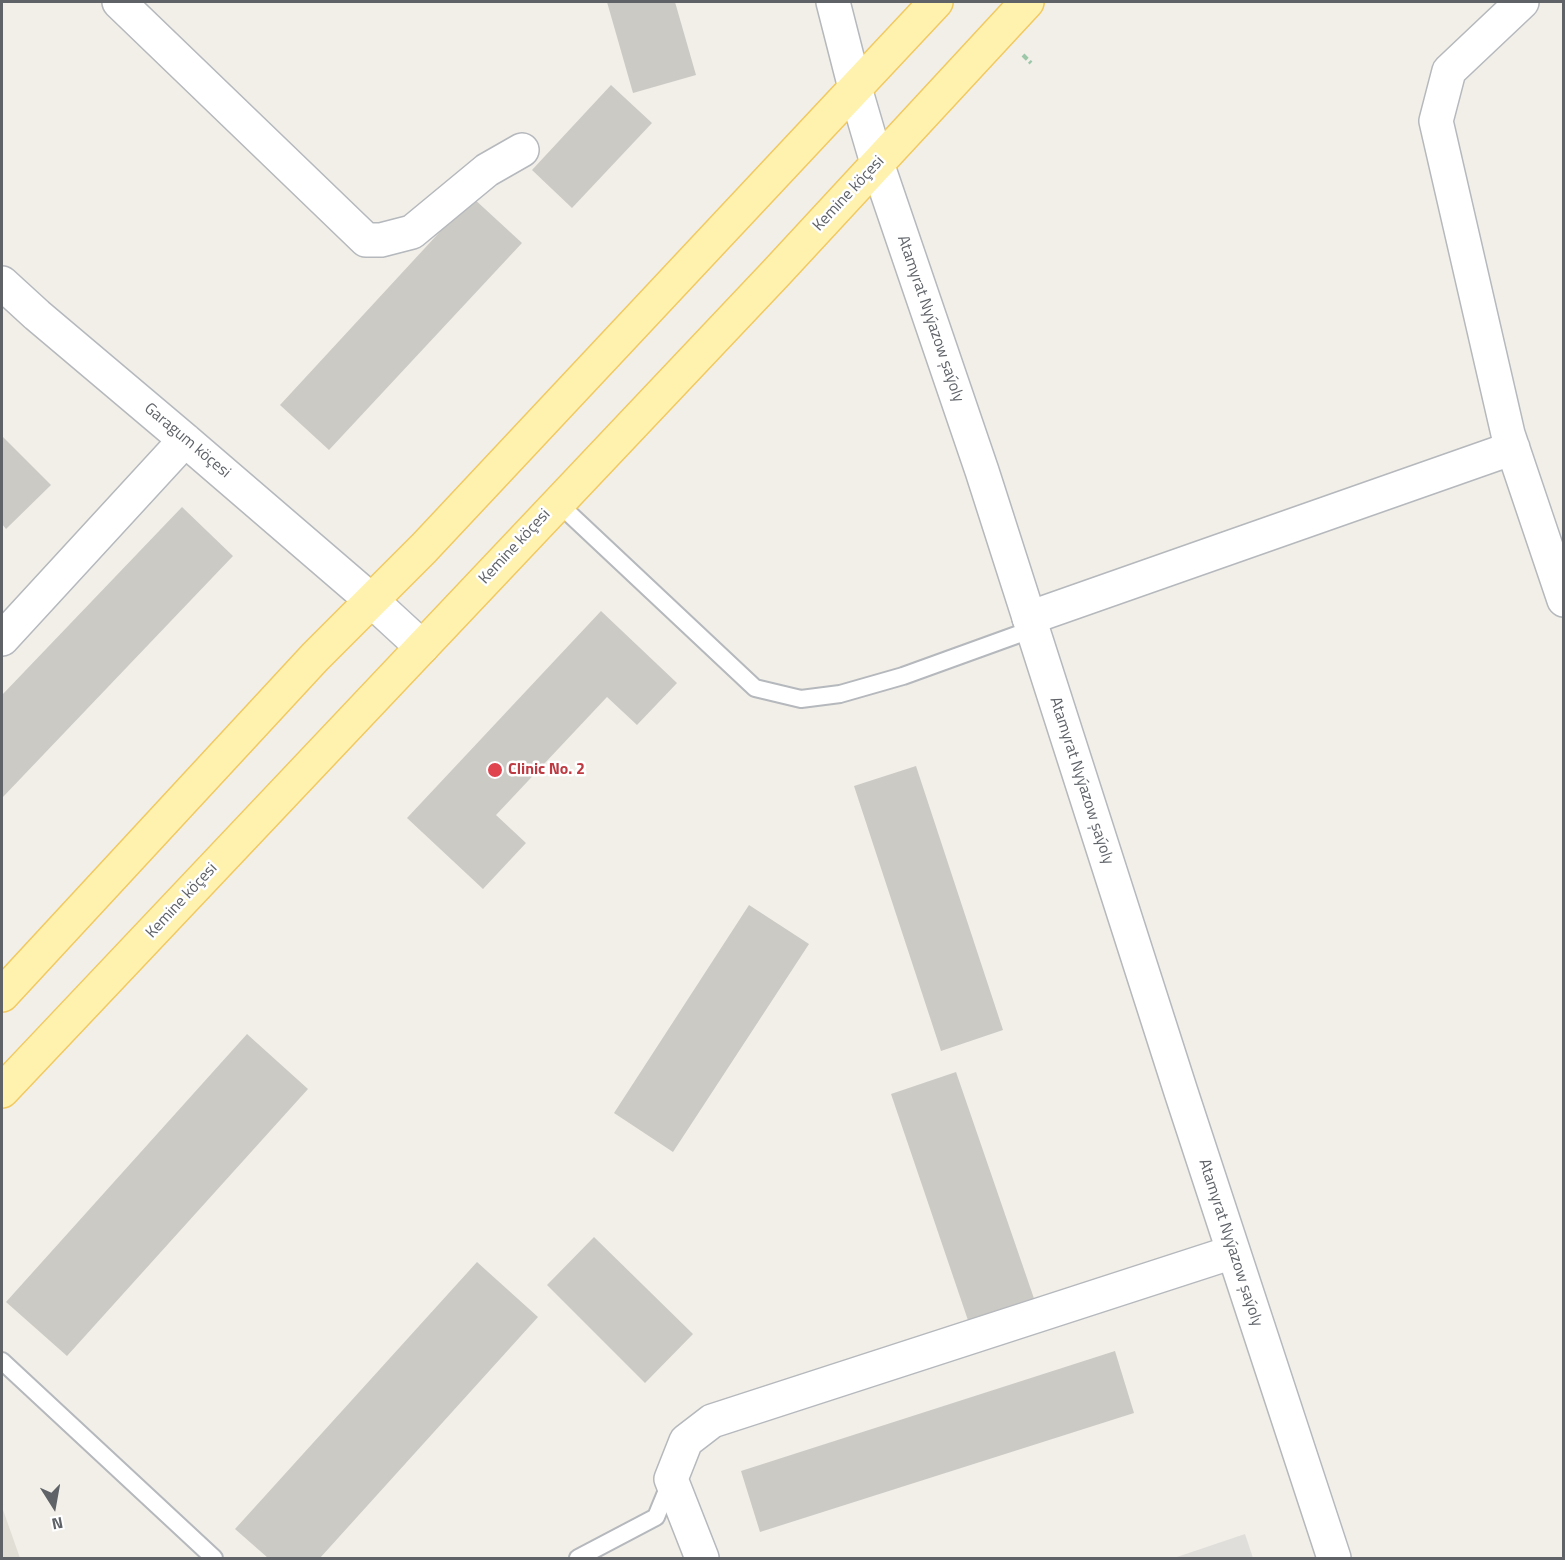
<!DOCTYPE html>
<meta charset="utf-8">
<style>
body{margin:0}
#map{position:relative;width:1565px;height:1560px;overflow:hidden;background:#f1efe8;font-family:"Titillium Web",sans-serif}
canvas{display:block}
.frame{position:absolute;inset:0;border:3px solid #5f6368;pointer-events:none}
.north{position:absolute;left:24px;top:1476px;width:60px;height:60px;-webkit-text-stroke:4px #fff;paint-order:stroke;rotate:169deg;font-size:16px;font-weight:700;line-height:24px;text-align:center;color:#5f6368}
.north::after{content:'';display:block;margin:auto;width:21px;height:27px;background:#5f6368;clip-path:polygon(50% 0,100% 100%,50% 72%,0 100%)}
</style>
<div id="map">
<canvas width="1565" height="1560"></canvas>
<div class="frame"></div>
<div class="north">N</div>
</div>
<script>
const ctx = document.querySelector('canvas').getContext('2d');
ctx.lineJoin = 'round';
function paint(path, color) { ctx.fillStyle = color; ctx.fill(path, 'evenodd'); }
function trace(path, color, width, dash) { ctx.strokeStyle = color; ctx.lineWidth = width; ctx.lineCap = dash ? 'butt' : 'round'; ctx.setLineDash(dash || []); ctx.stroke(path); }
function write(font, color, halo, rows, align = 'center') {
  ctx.font = font + ' "Titillium Web",sans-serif'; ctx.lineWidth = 5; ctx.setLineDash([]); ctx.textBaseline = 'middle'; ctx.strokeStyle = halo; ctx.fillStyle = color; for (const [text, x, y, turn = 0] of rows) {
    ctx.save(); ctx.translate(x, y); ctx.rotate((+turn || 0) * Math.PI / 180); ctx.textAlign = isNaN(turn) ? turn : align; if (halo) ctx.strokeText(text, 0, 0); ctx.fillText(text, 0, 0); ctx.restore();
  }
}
paint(new Path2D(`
 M1245 1534 1253 1558H1174Z`), '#e0deda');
paint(new Path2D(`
 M2 1507 20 1558H2Z`), '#e1ded6');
paint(new Path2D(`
 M607 2H675L696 75 633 93Z
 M611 85 652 123 572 208 532 170Z
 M472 197 522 243 329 450 280 405Z
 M2 436 51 485 6 529 2 524Z
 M182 507 233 556 2 798V695Z
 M601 611 677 683 637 725 607 697 496 815 526 843 483 889 407 818Z
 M916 766 1003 1030 941 1051 854 786Z
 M749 905 809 944 673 1152 614 1113Z
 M247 1034 308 1089 67 1356 6 1302Z
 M956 1072 1039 1313 973 1335 891 1094Z
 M594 1237 693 1334 645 1383 547 1285Z
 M477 1262 538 1317 320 1558H268L235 1529Z
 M1115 1351 1134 1413 760 1532 741 1471Z`), '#cccac5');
const service = new Path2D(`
 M558 503 755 688 801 699 840 694 903 676 1033 629
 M2 1361 214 1558
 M578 1558 656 1517 670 1483`);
const minor = new Path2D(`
 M119 2 366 240H381L412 232 487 170 522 150
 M1522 2 1449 71 1436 121 1508 434 1564 600
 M2 283 37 315 185 440 371 600
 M1029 618 1513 448
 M2 639 185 440
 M702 1558 671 1479 686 1441 712 1421 1233 1252`);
const tertiary = new Path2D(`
 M833 2 855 88 877 163 982 471 1181 1092 1334 1558`);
const secondary = new Path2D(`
 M371 600 422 647`);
const primary = new Path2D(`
 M2 995 315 657 424 548 936 2
 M2 1091 776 273 1027 2`);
trace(service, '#b5b8bc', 20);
trace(minor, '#b5b8bc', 36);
trace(tertiary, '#b5b8bc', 36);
trace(secondary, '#b6babf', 36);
trace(primary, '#f2c960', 36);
trace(new Path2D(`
 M1023 55 1031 63`), '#9cc7a9', 4, [6, 3]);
trace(service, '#fff', 16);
trace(minor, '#fff', 33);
trace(tertiary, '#fff', 33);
trace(secondary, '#fff', 33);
trace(primary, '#fff2af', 33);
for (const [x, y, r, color] of [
 [495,770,8,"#e0444e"]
]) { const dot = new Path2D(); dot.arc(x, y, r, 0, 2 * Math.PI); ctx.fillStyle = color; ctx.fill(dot); trace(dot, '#fff', 2); }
write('16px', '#5f6368', '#fff', [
 ["Kemine köçesi",849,194,-47],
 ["Atamyrat Nyýazow şaýoly",930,319,71],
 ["Garagum köçesi",187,441,40],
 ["Kemine köçesi",515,547,-47],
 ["Atamyrat Nyýazow şaýoly",1081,781,72],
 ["Kemine köçesi",182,901,-47],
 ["Atamyrat Nyýazow şaýoly",1230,1243,72]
]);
write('bold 16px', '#be3a42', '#fff', [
 ["Clinic No. 2",508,770]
], 'left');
</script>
